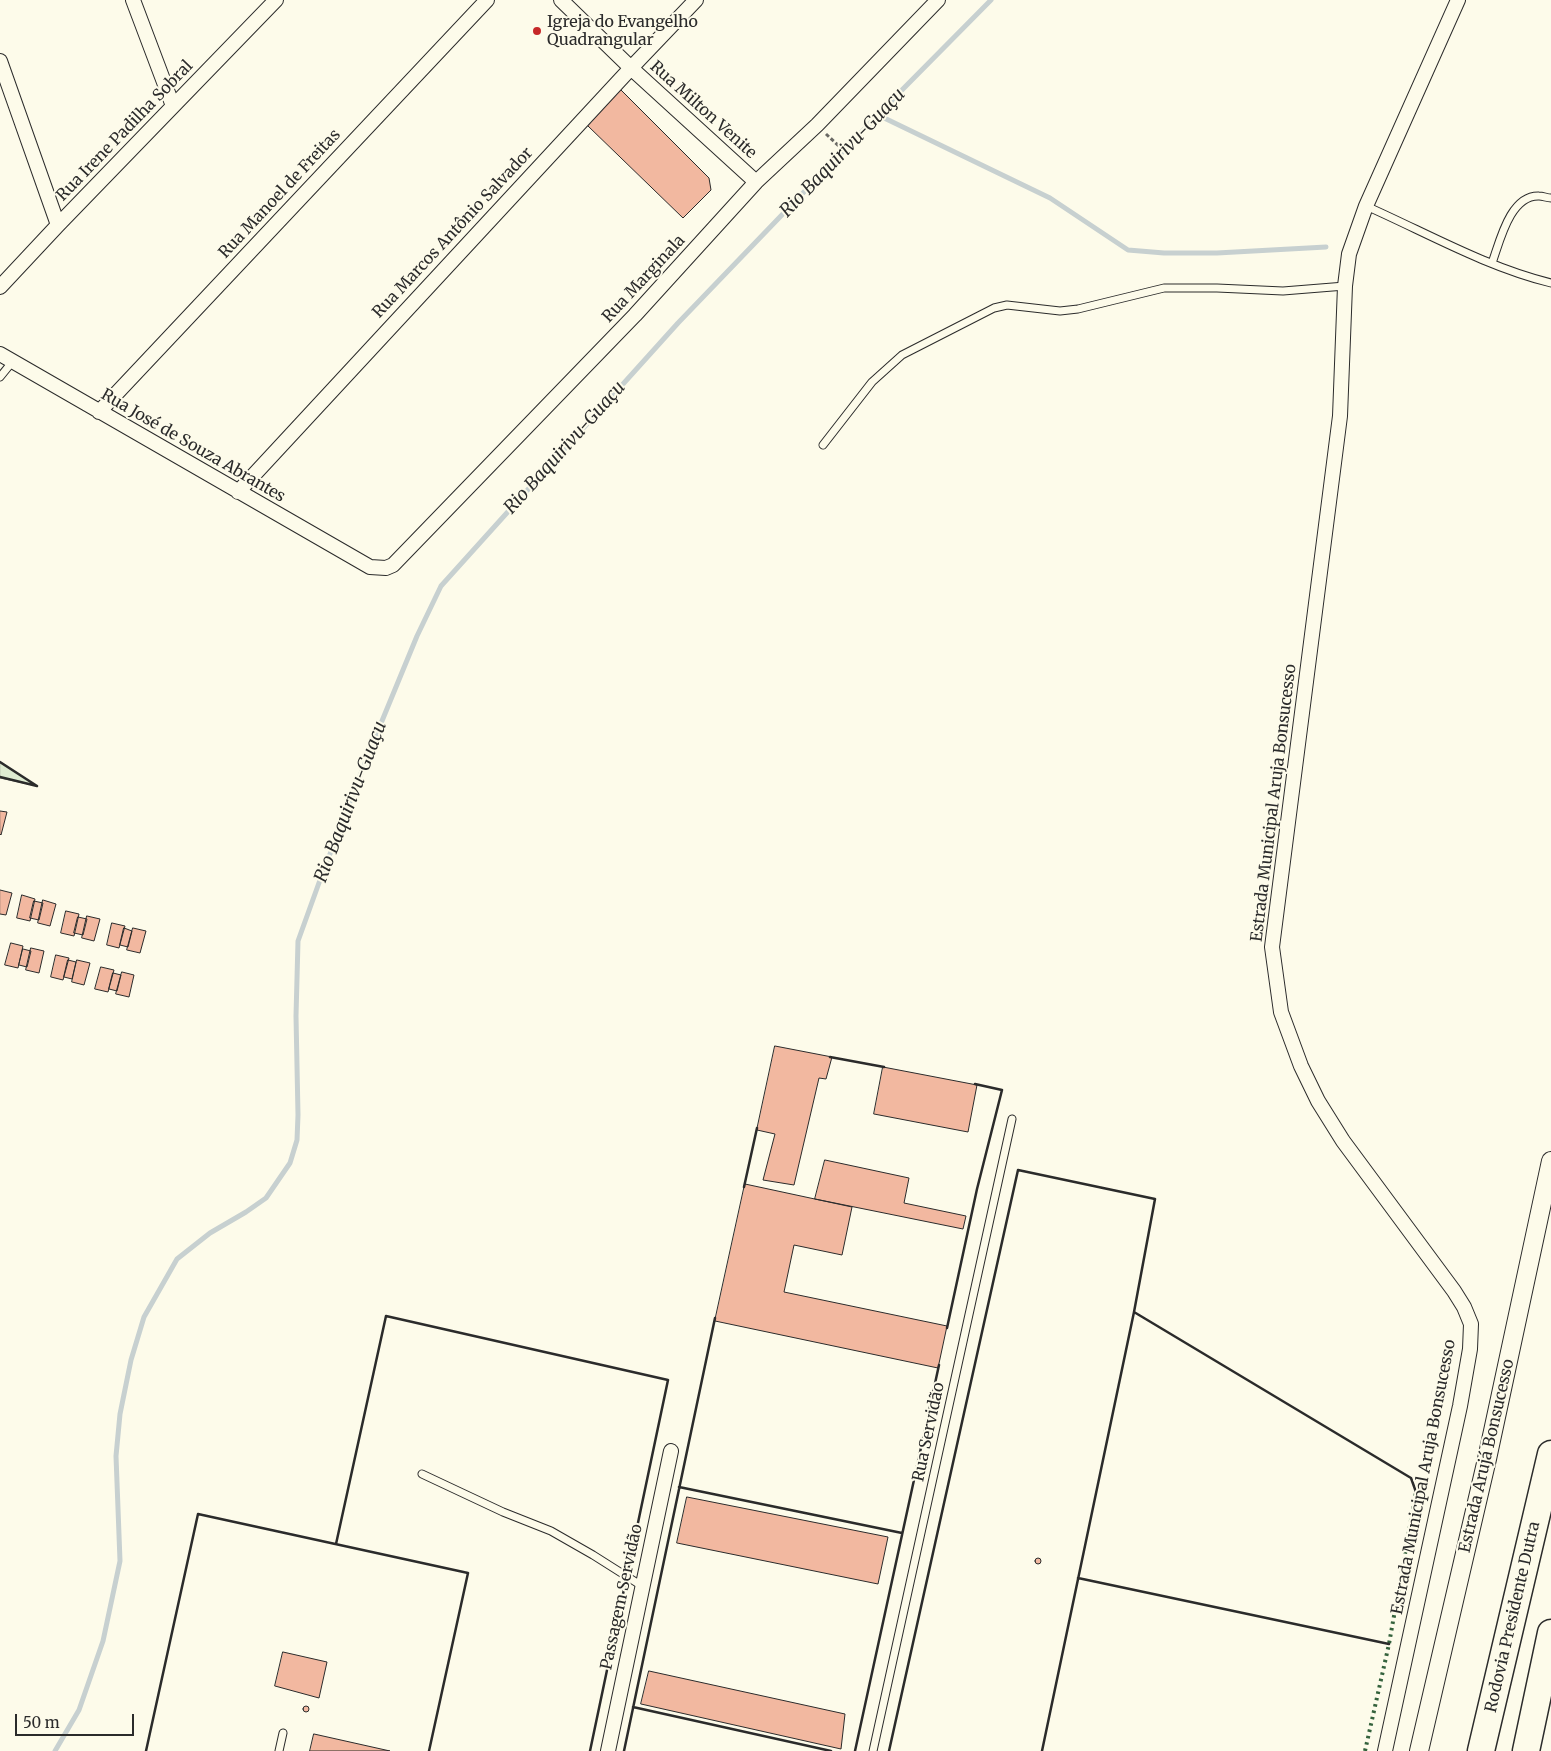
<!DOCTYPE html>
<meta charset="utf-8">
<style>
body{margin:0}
#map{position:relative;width:1551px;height:1751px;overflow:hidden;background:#fdfbea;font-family:Merriweather,serif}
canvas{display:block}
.scale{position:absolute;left:15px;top:1714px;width:119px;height:22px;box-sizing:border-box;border:2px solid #2b2b2b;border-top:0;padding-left:6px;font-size:15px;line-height:18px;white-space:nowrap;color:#2b2b2b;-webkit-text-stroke:4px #fdfbea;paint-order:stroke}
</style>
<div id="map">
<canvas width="1551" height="1751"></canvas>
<div class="scale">50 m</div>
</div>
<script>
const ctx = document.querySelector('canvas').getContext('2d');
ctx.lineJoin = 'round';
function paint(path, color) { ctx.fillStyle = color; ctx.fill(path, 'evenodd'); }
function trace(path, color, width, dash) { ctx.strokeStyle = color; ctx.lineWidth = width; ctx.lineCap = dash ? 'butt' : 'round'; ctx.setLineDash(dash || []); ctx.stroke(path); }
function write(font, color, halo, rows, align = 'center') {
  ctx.font = font + ' Merriweather,serif'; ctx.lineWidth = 4; ctx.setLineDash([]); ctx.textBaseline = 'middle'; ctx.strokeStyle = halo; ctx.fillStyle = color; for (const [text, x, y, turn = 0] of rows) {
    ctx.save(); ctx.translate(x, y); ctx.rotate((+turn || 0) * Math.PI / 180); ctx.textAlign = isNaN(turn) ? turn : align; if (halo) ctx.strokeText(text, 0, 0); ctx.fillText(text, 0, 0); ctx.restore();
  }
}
const green = new Path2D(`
 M0 762 37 786 0 778Z`);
paint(green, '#deebd1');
trace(green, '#74746e', 1);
trace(new Path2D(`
 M878 115 1050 198 1128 250 1164 253H1217L1326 247
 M55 1751 79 1710 103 1641 120 1561 116 1456 120 1414 131 1360 144 1317 177 1259 210 1233 246 1212 266 1198 290 1163 297 1140 298 1115 296 1016 298 941 320 880 370 750 417 636 441 586 678 323 902 90 991 0`), '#c7d0d0', 5);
const building = new Path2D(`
 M620 89 709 178 711 190 683 218 588 126Z
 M0 811 7 812 1 835 0 834Z
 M0 890 12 893 6 915 0 914Z
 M22 895 35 899 30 921 17 918Z
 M43 900 56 904 50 926 38 923Z
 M34 901 43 903 39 920 30 918Z
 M66 911 79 914 74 936 61 933Z
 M87 916 100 919 94 941 82 938Z
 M78 917 87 919 83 935 74 933Z
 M112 923 125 926 119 948 107 945Z
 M124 928 132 931 128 947 120 945Z
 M133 928 146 931 140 953 127 950Z
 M11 943 23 946 18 968 5 965Z
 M31 948 44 951 39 973 26 970Z
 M23 949 31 951 27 967 19 965Z
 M56 955 69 958 63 980 51 977Z
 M68 960 76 962 72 979 64 977Z
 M77 960 90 963 84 985 72 982Z
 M101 967 114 970 108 992 95 989Z
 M122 972 134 975 129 997 116 994Z
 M113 973 121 975 117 991 109 989Z
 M775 1046 832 1057 826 1079 819 1078 794 1185 763 1180 775 1134 757 1130Z
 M883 1067 977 1085 968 1132 874 1114Z
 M825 1160 909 1178 904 1203 966 1216 963 1229 815 1199Z
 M745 1184 852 1207 842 1255 794 1245 784 1292 947 1326 938 1368 715 1321Z
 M687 1497 888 1537 878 1584 677 1543Z
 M1035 1561a3 3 0 1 1 6 0a3 3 0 1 1-6 0Z
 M283 1652 327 1662 319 1698 275 1686Z
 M649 1671 845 1714 841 1749 641 1704Z
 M303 1709a3 3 0 1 1 6 0a3 3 0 1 1-6 0Z
 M314 1734 390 1751H310Z`);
paint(building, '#f2b8a0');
trace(building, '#2b2b2b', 1);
const service = new Path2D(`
 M1366 206C1427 233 1486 267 1551 283
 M1492 263C1500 241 1510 195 1539 196 1543 196 1547 198 1551 198
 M0 377 13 361
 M823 445 872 382 902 355 994 308 1007 305 1060 311 1078 309 1164 288H1217L1283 291 1345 286
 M422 1474 503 1512 551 1531 593 1555 642 1586
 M279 1751 283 1733
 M873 1751 1012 1119`);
const minor = new Path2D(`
 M133 0 173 106
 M561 0 631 68 756 182
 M0 61 58 225
 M0 287 58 225 276 0
 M0 354 370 567 386 568 393 565 635 315 756 182 817 125 938 0
 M99 412 487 0
 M238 492 631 68 696 0
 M608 1751 671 1451
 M1385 1751 1460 1406 1470 1349 1471 1324 1464 1307 1454 1291 1343 1141 1318 1101 1301 1066 1281 1012 1272 947 1340 416 1345 286 1349 254 1366 206 1458 0`);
const tertiary = new Path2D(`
 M1419 1751 1487 1459 1551 1161`);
const motorway = new Path2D(`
 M1481 1751 1551 1454
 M1526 1751 1551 1633`);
trace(service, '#2b2b2b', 9);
trace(minor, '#2b2b2b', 16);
trace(tertiary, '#2b2b2b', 20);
trace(motorway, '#2b2b2b', 29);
trace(new Path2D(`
 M826 134 842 149`), '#6a6964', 3, [4, 2.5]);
trace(service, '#fdfbea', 7);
trace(minor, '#fdfbea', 14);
trace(tertiary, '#fdfbea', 18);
trace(motorway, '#fdfbea', 26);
trace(new Path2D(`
 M1365 1751 1389 1644 1416 1492`), '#34623c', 4, [2.5, 4]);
trace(new Path2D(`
 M0 762 37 786 0 777
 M830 1057 884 1067
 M744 1187 757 1128
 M947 1328 977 1189 1002 1090 975 1084
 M679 1487 902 1533
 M336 1544 386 1316 668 1380 590 1751
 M1078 1578 1389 1644
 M633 1707 831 1751
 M146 1751 198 1514 468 1573 429 1751
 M624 1751 715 1318
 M855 1751 939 1365
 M889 1751 1018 1170 1155 1199 1134 1312 1411 1478 1416 1492
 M1042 1751 1134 1312`), '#2b2b2b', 2.5);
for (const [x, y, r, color] of [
 [537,31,5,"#c62828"]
]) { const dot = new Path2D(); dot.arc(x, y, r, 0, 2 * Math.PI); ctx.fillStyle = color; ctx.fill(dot); trace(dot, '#fdfbea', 2); }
write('16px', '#2b2b2b', '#fdfbea', [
 ["Igreja do Evangelho",547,22],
 ["Quadrangular",547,40]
], 'left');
write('16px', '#2b2b2b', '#fdfbea', [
 ["Rua Milton Venite",703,110,42],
 ["Rua Irene Padilha Sobral",125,131,-46],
 ["Rua Manoel de Freitas",280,194,-47],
 ["Rua Marcos Antônio Salvador",453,233,-47],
 ["Rua Marginala",644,279,-47],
 ["Rua José de Souza Abrantes",193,446,30],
 ["Estrada Municipal Aruja Bonsucesso",1274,803,-83],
 ["Rua Servidão",929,1432,-78],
 ["Estrada Arujá Bonsucesso",1487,1456,-77],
 ["Estrada Municipal Aruja Bonsucesso",1424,1477,-79],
 ["Passagem Servidão",622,1597,-78],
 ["Rodovia Presidente Dutra",1513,1617,-77]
]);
write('italic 18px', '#2b2b2b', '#fdfbea', [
 ["Rio Baquirivu-Guaçu",843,153,-46],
 ["Rio Baquirivu-Guaçu",565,448,-48],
 ["Rio Baquirivu-Guaçu",351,802,-69]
]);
</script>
